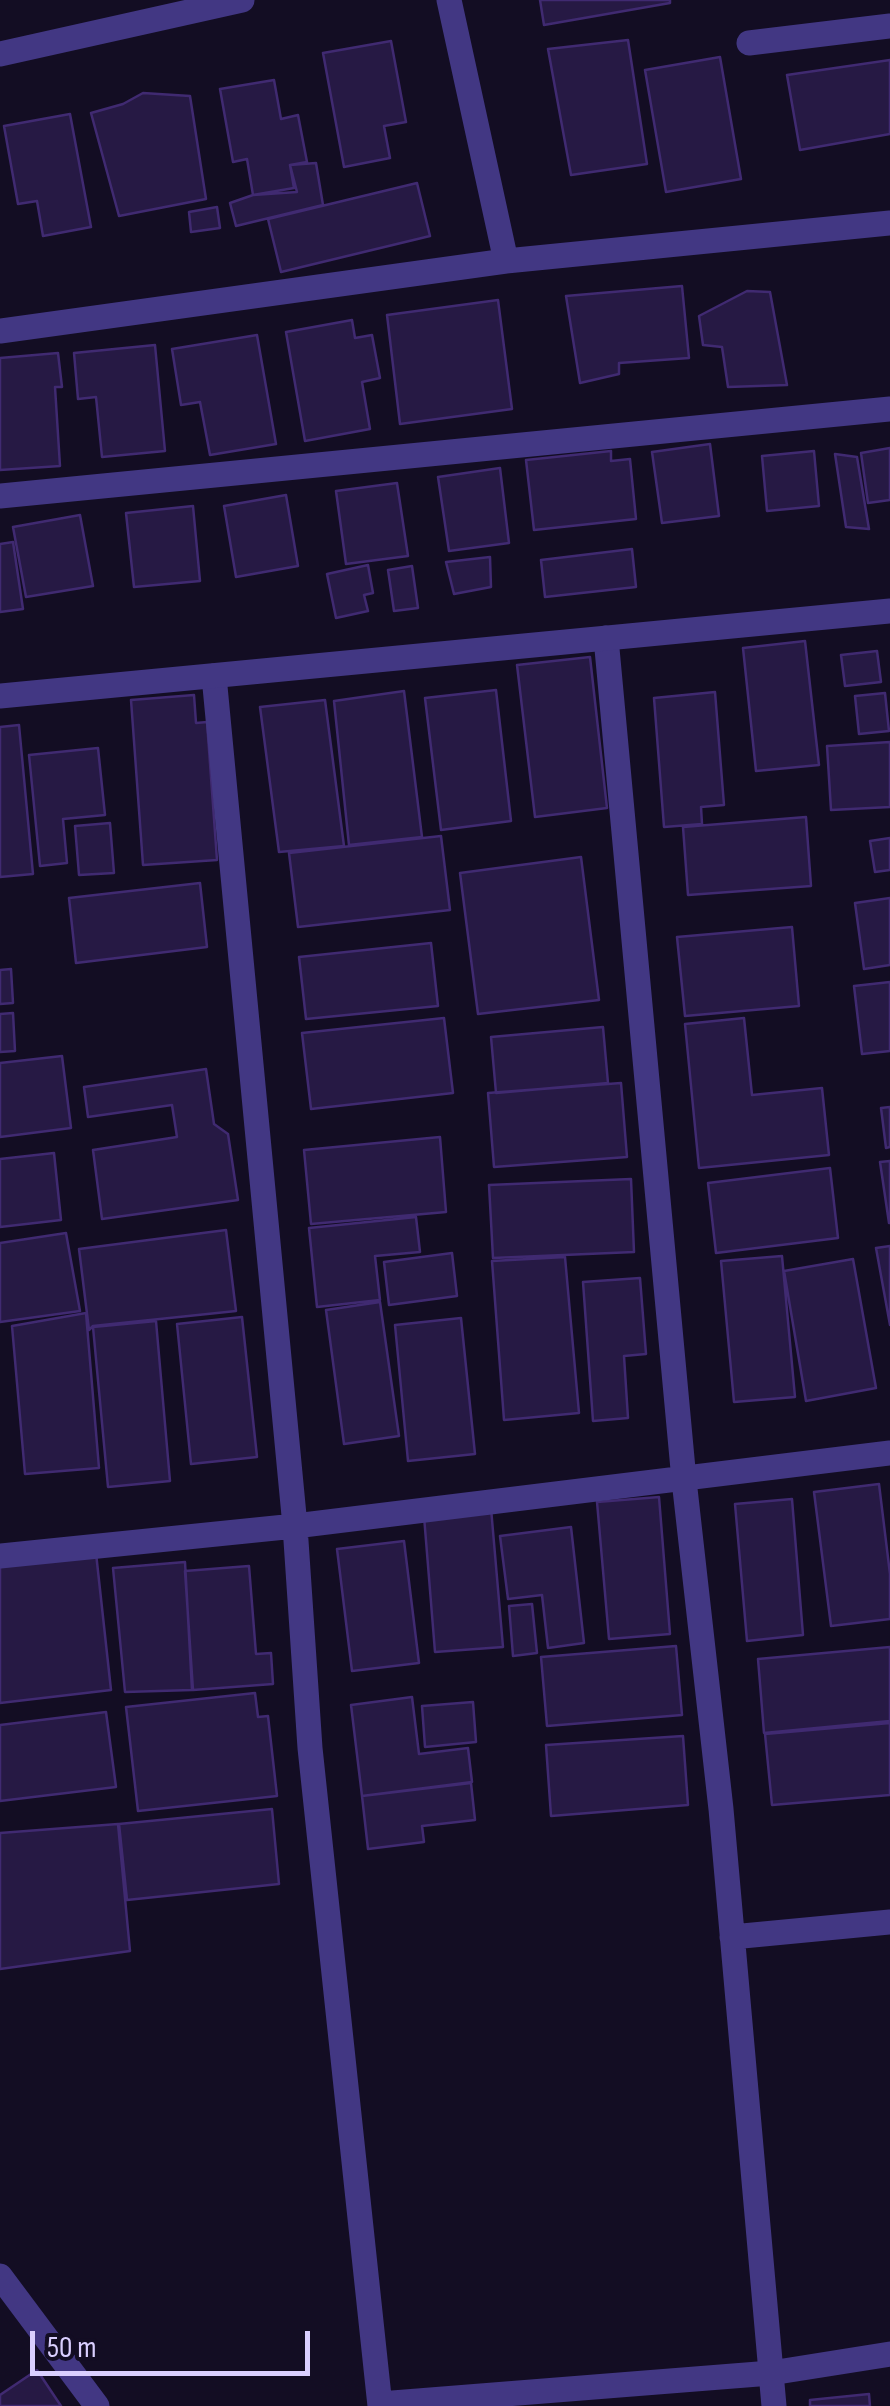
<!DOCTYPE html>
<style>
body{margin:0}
#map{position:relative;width:890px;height:2406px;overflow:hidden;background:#130d23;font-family:"Sofia Sans Condensed",sans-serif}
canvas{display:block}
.scale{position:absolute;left:30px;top:2331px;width:280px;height:45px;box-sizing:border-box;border:5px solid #dacfff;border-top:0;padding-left:12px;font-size:30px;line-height:35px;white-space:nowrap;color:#dacfff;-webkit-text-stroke:8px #130d23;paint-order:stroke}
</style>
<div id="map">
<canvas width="890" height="2406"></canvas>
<div class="scale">50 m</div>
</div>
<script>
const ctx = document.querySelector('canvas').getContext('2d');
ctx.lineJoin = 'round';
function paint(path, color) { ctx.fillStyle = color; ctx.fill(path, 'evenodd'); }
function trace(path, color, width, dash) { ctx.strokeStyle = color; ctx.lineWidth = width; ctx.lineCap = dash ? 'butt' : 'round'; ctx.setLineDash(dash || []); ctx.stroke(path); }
const building = new Path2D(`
 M540 0H670V3L544 25Z
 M628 40 647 164 571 175 548 49Z
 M391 41 406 122 384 126 390 158 344 167 323 53Z
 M720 57 741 179 666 192 645 70Z
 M890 60V134L800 150 787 75Z
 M274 80 281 119 298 115 307 162 290 165 294 188 253 195 247 159 233 162 220 89Z
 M143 93 190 96 206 199 119 216 91 113 123 104Z
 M70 114 91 227 43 236 37 201 18 204 4 126Z
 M316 163 323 205 236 226 230 203 253 195 297 192 290 165Z
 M417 183 430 236 281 272 268 219Z
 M217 207 220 228 191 232 189 212Z
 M682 286 689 358 619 363V374L580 383 566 296Z
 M747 291 770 292 787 385 728 387 722 347 703 345 699 316Z
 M498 300 512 409 400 424 387 315Z
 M352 320 355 338 372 335 380 378 362 382 370 429 305 441 286 332Z
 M257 335 276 444 210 455 200 402 181 405 172 349Z
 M155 345 165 451 102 457 96 397 78 399 74 353Z
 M58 353 62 387H55L60 466 0 470V358Z
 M710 444 719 516 662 523 652 452Z
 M890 448V500L868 503 861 453Z
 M611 451V461L630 459 636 519 534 530 526 460Z
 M814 451 819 506 767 511 762 456Z
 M835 454 857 457 869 529 846 527Z
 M500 468 509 543 449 551 438 477Z
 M397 483 408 556 346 564 336 491Z
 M286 495 298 566 236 577 224 506Z
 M193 506 200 581 134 587 126 513Z
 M80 515 93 586 26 597 13 527Z
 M13 542 23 609 0 612V544Z
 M632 549 636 587 545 597 541 560Z
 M490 557 491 587 454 594 446 562Z
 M368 565 373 593 364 595 368 611 336 618 327 574Z
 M412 566 418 608 394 611 388 570Z
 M805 641 819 765 756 771 743 648Z
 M877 651 881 682 845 686 841 655Z
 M590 657 607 808 535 817 517 665Z
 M496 690 511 821 441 830 425 698Z
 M404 691 422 837 349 845 334 701Z
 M715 692 724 805 701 807 702 824 664 827 654 698Z
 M885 693 889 731 859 734 855 696Z
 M194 695 196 723 207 722 217 860 143 865 131 700Z
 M325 700 344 846 279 852 260 707Z
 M19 725 33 874 0 877V727Z
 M890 742V807L831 810 827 746Z
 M98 748 105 815 63 819 67 863 40 866 29 755Z
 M806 817 811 886 688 895 683 827Z
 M110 823 114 873 79 875 75 826Z
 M441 836 450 910 298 927 289 853Z
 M890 838V870L875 872 870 841Z
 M581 857 599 1000 478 1014 460 873Z
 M200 883 207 947 76 963 69 898Z
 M890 898V965L864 969 855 903Z
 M792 927 799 1006 685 1016 677 937Z
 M431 943 438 1006 306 1019 299 957Z
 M11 969 13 1003 0 1004V970Z
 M890 982V1051L862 1054 854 986Z
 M13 1013 15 1051 0 1052V1014Z
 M444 1018 453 1093 311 1109 302 1033Z
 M744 1018 752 1095 822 1088 829 1155 699 1168 685 1024Z
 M603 1027 608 1083 496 1093 491 1037Z
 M62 1056 71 1128 0 1137V1063Z
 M206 1069 214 1124 228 1134 238 1200 102 1219 93 1150 177 1137 172 1105 88 1117 84 1087Z
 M621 1083 627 1157 494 1167 488 1093Z
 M890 1107V1147L886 1148 881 1108Z
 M440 1137 446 1212 311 1224 304 1150Z
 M54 1153 61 1220 0 1227V1159Z
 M890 1161V1223H889L880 1162Z
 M830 1168 838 1238 716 1253 708 1183Z
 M631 1179 634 1252 493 1258 489 1185Z
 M416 1217 420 1252 375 1256 380 1300 317 1307 309 1228Z
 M226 1230 236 1311 93 1326 89 1330 79 1249Z
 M66 1233 80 1311 0 1322V1243Z
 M890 1246V1325L876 1248Z
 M452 1253 457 1296 389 1305 384 1262Z
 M782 1256 795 1397 734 1402 721 1261Z
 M565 1257 579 1413 504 1420 492 1261Z
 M853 1259 876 1388 806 1401 784 1271Z
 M640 1278 646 1354 624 1356 628 1418 593 1421 583 1282Z
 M380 1302 399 1436 344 1444 326 1310Z
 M86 1313 99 1468 25 1474 12 1326Z
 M242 1317 257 1457 191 1464 177 1324Z
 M461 1318 475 1454 408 1461 395 1325Z
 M156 1321 170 1481 108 1487 93 1327Z
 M879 1484 890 1574V1619L831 1626 814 1492Z
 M659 1497 670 1634 609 1639 597 1502Z
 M792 1499 803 1635 747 1641 735 1504Z
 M491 1508 503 1647 435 1652 424 1516Z
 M571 1527 584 1643 548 1648 542 1595 508 1599 500 1536Z
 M404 1541 419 1663 352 1671 337 1549Z
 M96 1553 111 1690 0 1703V1564Z
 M185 1562 192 1690 125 1692 113 1568Z
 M249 1566 256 1654 271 1653 273 1684 193 1690 185 1571Z
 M532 1604 537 1653 513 1656 509 1606Z
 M676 1646 682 1715 547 1726 541 1657Z
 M890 1647V1721L764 1733 758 1659Z
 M255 1693 258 1717 268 1716 277 1796 138 1811 126 1707Z
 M412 1697 419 1754 468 1748 472 1782 362 1796 351 1705Z
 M473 1702 476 1742 425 1747 422 1706Z
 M106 1712 116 1787 0 1801V1725Z
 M890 1723V1795L772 1805 765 1734Z
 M683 1736 688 1805 551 1816 546 1745Z
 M471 1783 475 1820 422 1826 424 1842 368 1849 362 1796Z
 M272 1809 279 1884 127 1900 119 1824Z
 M118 1824 130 1951 0 1969V1833Z
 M37 2370 61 2406H0V2395Z
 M869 2394 870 2406H810V2400Z`);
paint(building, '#261944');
trace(building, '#402a71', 2.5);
trace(new Path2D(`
 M449 0 506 261
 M749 43 890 26
 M0 54 242 0
 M0 331 506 261 890 223
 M0 496 890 409
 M606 638 684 1480 721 1809 774 2406
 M214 676 295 1526 310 1748 380 2406
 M0 1556 295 1526 890 1453
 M732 1937 890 1922
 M380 2404 771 2373 890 2354`), '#423783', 25);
trace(new Path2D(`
 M0 696 890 611
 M0 2276 97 2406`), '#423783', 25);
</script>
